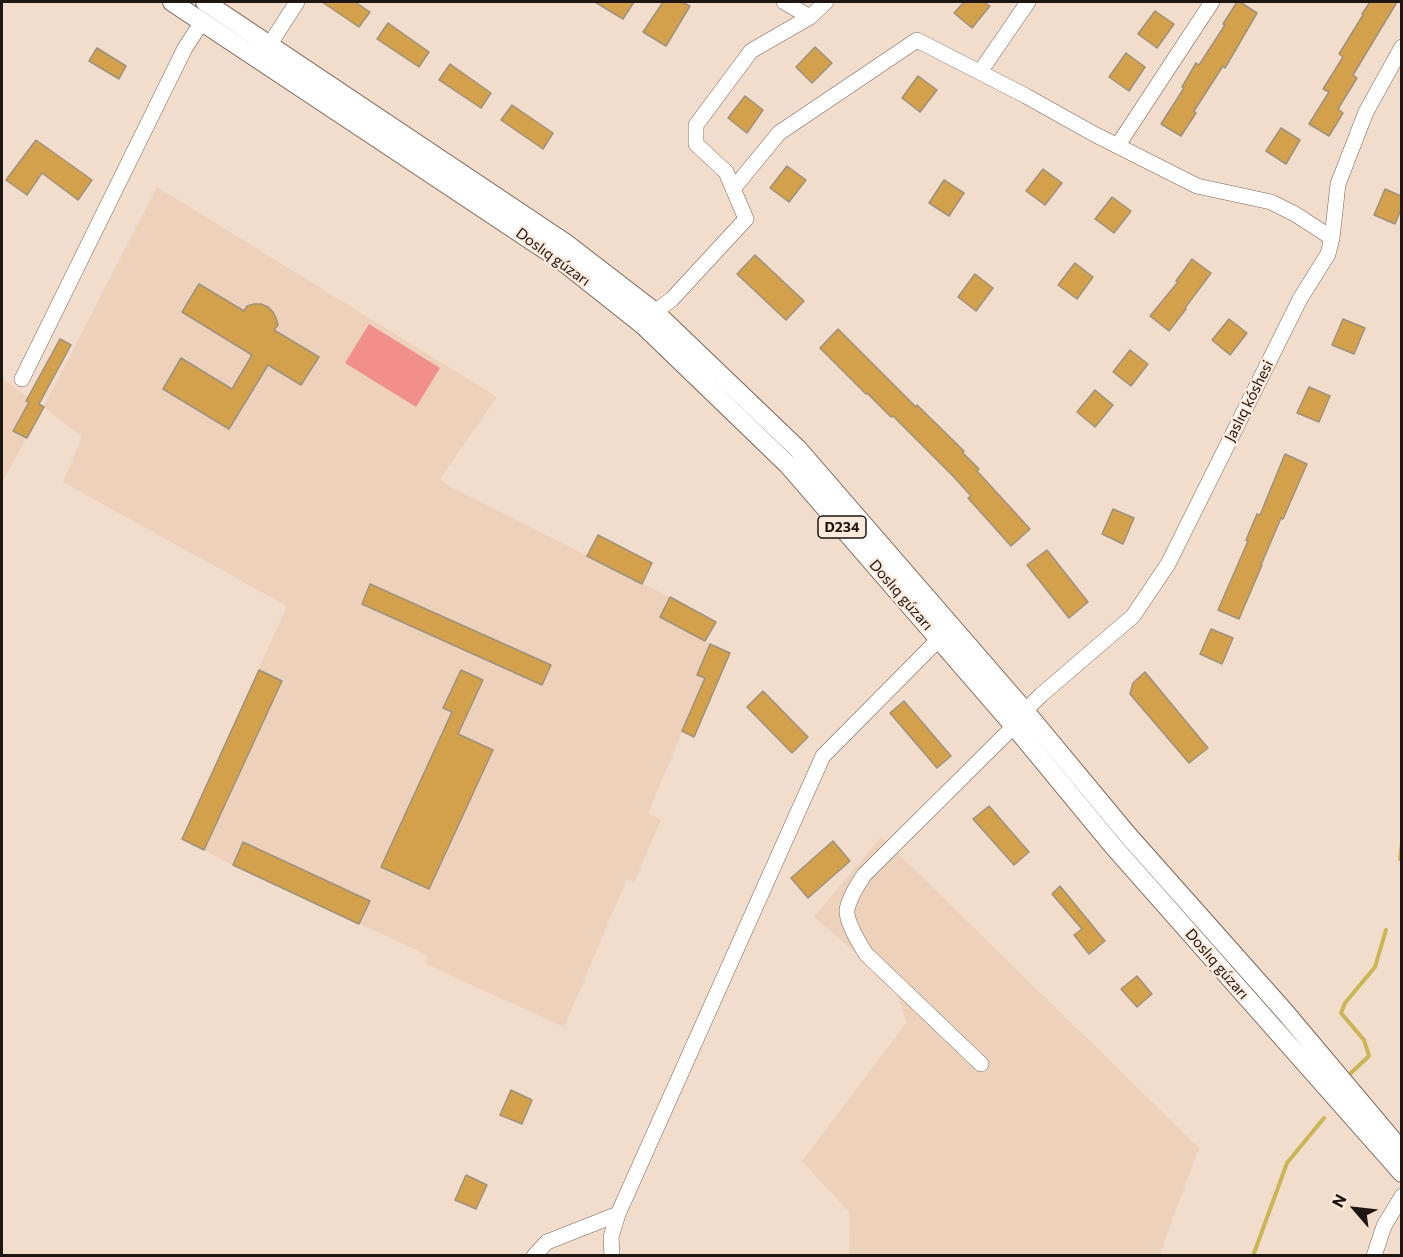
<!DOCTYPE html>
<meta charset="utf-8">
<style>
body{margin:0}
#map{position:relative;width:1403px;height:1257px;overflow:hidden;background:#f2dccb;font-family:Commissioner,sans-serif}
canvas{display:block}
.frame{position:absolute;inset:0;border:3px solid #1e1610;pointer-events:none}
.north{position:absolute;left:1325px;top:1179px;width:60px;height:60px;-webkit-text-stroke:4px #fceadd;paint-order:stroke;rotate:298deg;font-size:16px;font-weight:700;line-height:24px;text-align:center;color:#1e1610}
.north::after{content:'';display:block;margin:auto;width:21px;height:27px;background:#1e1610;clip-path:polygon(50% 0,100% 100%,50% 72%,0 100%)}
</style>
<div id="map">
<canvas width="1403" height="1257"></canvas>
<div class="frame"></div>
<div class="north">N</div>
</div>
<script>
const ctx = document.querySelector('canvas').getContext('2d');
ctx.lineJoin = 'round';
function paint(path, color) { ctx.fillStyle = color; ctx.fill(path, 'evenodd'); }
function trace(path, color, width, dash) { ctx.strokeStyle = color; ctx.lineWidth = width; ctx.lineCap = dash ? 'butt' : 'round'; ctx.setLineDash(dash || []); ctx.stroke(path); }
function write(font, color, halo, rows, align = 'center') {
  ctx.font = font + ' Commissioner,sans-serif'; ctx.lineWidth = 4.5; ctx.setLineDash([]); ctx.textBaseline = 'middle'; ctx.strokeStyle = halo; ctx.fillStyle = color; for (const [text, x, y, turn = 0] of rows) {
    ctx.save(); ctx.translate(x, y); ctx.rotate((+turn || 0) * Math.PI / 180); ctx.textAlign = isNaN(turn) ? turn : align; if (halo) ctx.strokeText(text, 0, 0); ctx.fillText(text, 0, 0); ctx.restore();
  }
}
paint(new Path2D(`
 M157 187 497 397 440 479 451 487 670 597 660 617 710 644 697 675 705 678 648 813 661 820 634 882 627 879 564 1027 426 964 427 955 233 865 182 839 287 606 63 482 82 437 44 407 2 482V379L28 397 44 406Z
 M881 837 1199 1148 1159 1256 849 1255 850 1213 802 1161 907 1022 894 985 814 917Z`), '#edd1bb');
paint(new Path2D(`
 M369 324 440 368 416 407 345 363Z`), '#f1908b');
trace(new Path2D(`
 M1400 859 1402 843
 M1351 1073 1369 1056 1364 1040 1341 1013 1345 1003 1375 967 1386 930
 M1253 1256 1287 1163 1324 1118`), '#cab656', 4);
const building = new Path2D(`
 M322 2H355L370 12 359 27Z
 M595 2H634L623 19Z
 M663 2H682L690 6 666 46 643 32Z
 M964 2H984L990 6 972 28 954 13Z
 M1237 2H1240L1257 13 1225 68 1223 66 1194 111 1196 113 1181 136 1161 124 1184 88 1182 87 1196 63 1199 65 1225 25 1223 24Z
 M1370 2H1397L1353 75 1357 78 1338 109 1343 113 1329 136 1309 124 1329 92 1323 89 1343 57 1339 54 1363 15 1362 14Z
 M1155 11 1174 24 1157 48 1138 34Z
 M388 23 429 52 419 67 377 39Z
 M815 47 832 63 812 83 796 67Z
 M97 48 126 66 119 79 89 61Z
 M1126 53 1145 67 1129 91 1109 77Z
 M450 64 491 93 481 108 439 80Z
 M918 76 937 90 920 112 902 98Z
 M745 96 763 110 747 133 728 118Z
 M512 105 553 133 543 149 501 120Z
 M1281 128 1300 140 1286 164 1266 151Z
 M36 140 92 180 78 200 42 173 27 195 6 180Z
 M787 166 806 180 789 202 770 188Z
 M1043 169 1062 183 1045 205 1026 191Z
 M944 180 964 193 949 216 929 203Z
 M1385 189 1401 196V209L1395 224 1374 215Z
 M1112 197 1131 211 1114 233 1095 219Z
 M755 255 804 301 786 320 737 274Z
 M1192 259 1211 273 1185 308 1186 309 1169 331 1150 316 1178 282 1176 281Z
 M1075 263 1093 277 1077 299 1058 285Z
 M975 274 993 288 976 311 958 297Z
 M199 284 244 311 247 306 254 304H261L268 307 273 312 276 318 278 325 274 330 319 357 301 385 268 365 229 429 163 389 181 358 232 389 252 355 182 312Z
 M1229 319 1247 333 1230 355 1212 340Z
 M1343 319 1365 328 1354 354 1332 345Z
 M838 329 916 407 917 405 964 451 962 452 979 469 977 471 1030 529 1011 546 968 498 971 496 953 476 893 416 891 417 867 393 866 394 820 348Z
 M60 339 71 345 39 404 44 407 27 438 13 431 29 402 26 401Z
 M1130 350 1148 364 1131 386 1113 372Z
 M1309 387 1330 396 1319 422 1297 413Z
 M1095 390 1113 405 1095 427 1077 412Z
 M1285 454 1307 464 1283 519 1281 518 1261 565H1262L1239 619 1218 610 1248 541 1246 540 1257 514 1260 515Z
 M1113 509 1134 518 1123 544 1102 534Z
 M598 535 652 563 642 584 587 556Z
 M1047 550 1088 602 1069 618 1027 565Z
 M370 584 551 665 542 685 362 604Z
 M670 597 716 622 705 641 660 617Z
 M1211 629 1233 638 1222 664 1200 654Z
 M710 644 730 653 694 737 682 731 705 678 697 675Z
 M259 670 282 681 204 850 182 839Z
 M461 670 483 680 458 734 493 750 429 889 381 867 452 712 443 708Z
 M1145 672 1208 748 1189 763 1130 694 1133 683Z
 M763 691 808 737 792 753 747 707Z
 M904 701 951 756 937 768 890 713Z
 M989 806 1029 852 1014 865 973 819Z
 M833 841 850 861 808 898 791 878Z
 M243 842 370 901 359 924 233 865Z
 M1060 886 1105 941 1089 954 1074 935 1082 929 1052 894Z
 M1137 976 1152 994 1137 1007 1121 989Z
 M511 1090 532 1100 522 1124 500 1115Z
 M466 1175 487 1185 476 1209 455 1200Z`);
paint(building, '#d3a14b');
trace(building, '#9e917d', 1.5);
const minor = new Path2D(`
 M784 2 810 17
 M270 44 297 2
 M980 72 1028 2
 M1118 145 1212 2
 M733 189 779 133 917 40 1026 96 1094 134 1197 186 1271 202 1295 214 1332 238
 M655 312 672 299 746 219 726 172 696 144V125L751 51 810 17 826 2
 M22 379 185 48 202 22
 M1025 711 1041 695 1133 616 1168 564 1300 299 1328 254 1332 238 1338 184 1366 112 1402 47
 M981 1064 866 954C859 943 846 922 847 910 849 899 858 884 864 875L1014 726
 M534 1256 547 1242 618 1214
 M612 1256 611 1237 618 1214 823 756 939 639
 M1374 1256 1384 1226 1402 1196`);
const major = new Path2D(`
 M172 2 562 261 644 326 788 465 1014 726 1113 846 1402 1173
 M205 2 564 242 655 312 798 449 1025 711 1127 834 1285 1012 1402 1151`);
trace(minor, '#796657', 16);
trace(major, '#796657', 20);
trace(minor, '#fff', 15);
trace(major, '#fff', 18);
for (const [x, y, w] of [
 [842,527,48]
]) { const box = new Path2D(); box.roundRect(x - w / 2, y - 11, w, 22, 4.5); ctx.fillStyle = '#fceadd'; ctx.fill(box); trace(box, '#1e1610', 1.5); }
write('bold 14px', '#1e1610', null, [
 ["D234",842,527]
]);
write('15px', '#1e1610', '#fceadd', [
 ["Doslıq gúzarı",553,257,36],
 ["Jaslıq kóshesi",1249,401,-63],
 ["Doslıq gúzarı",901,595,49],
 ["Doslıq gúzarı",1217,964,49]
]);
</script>
